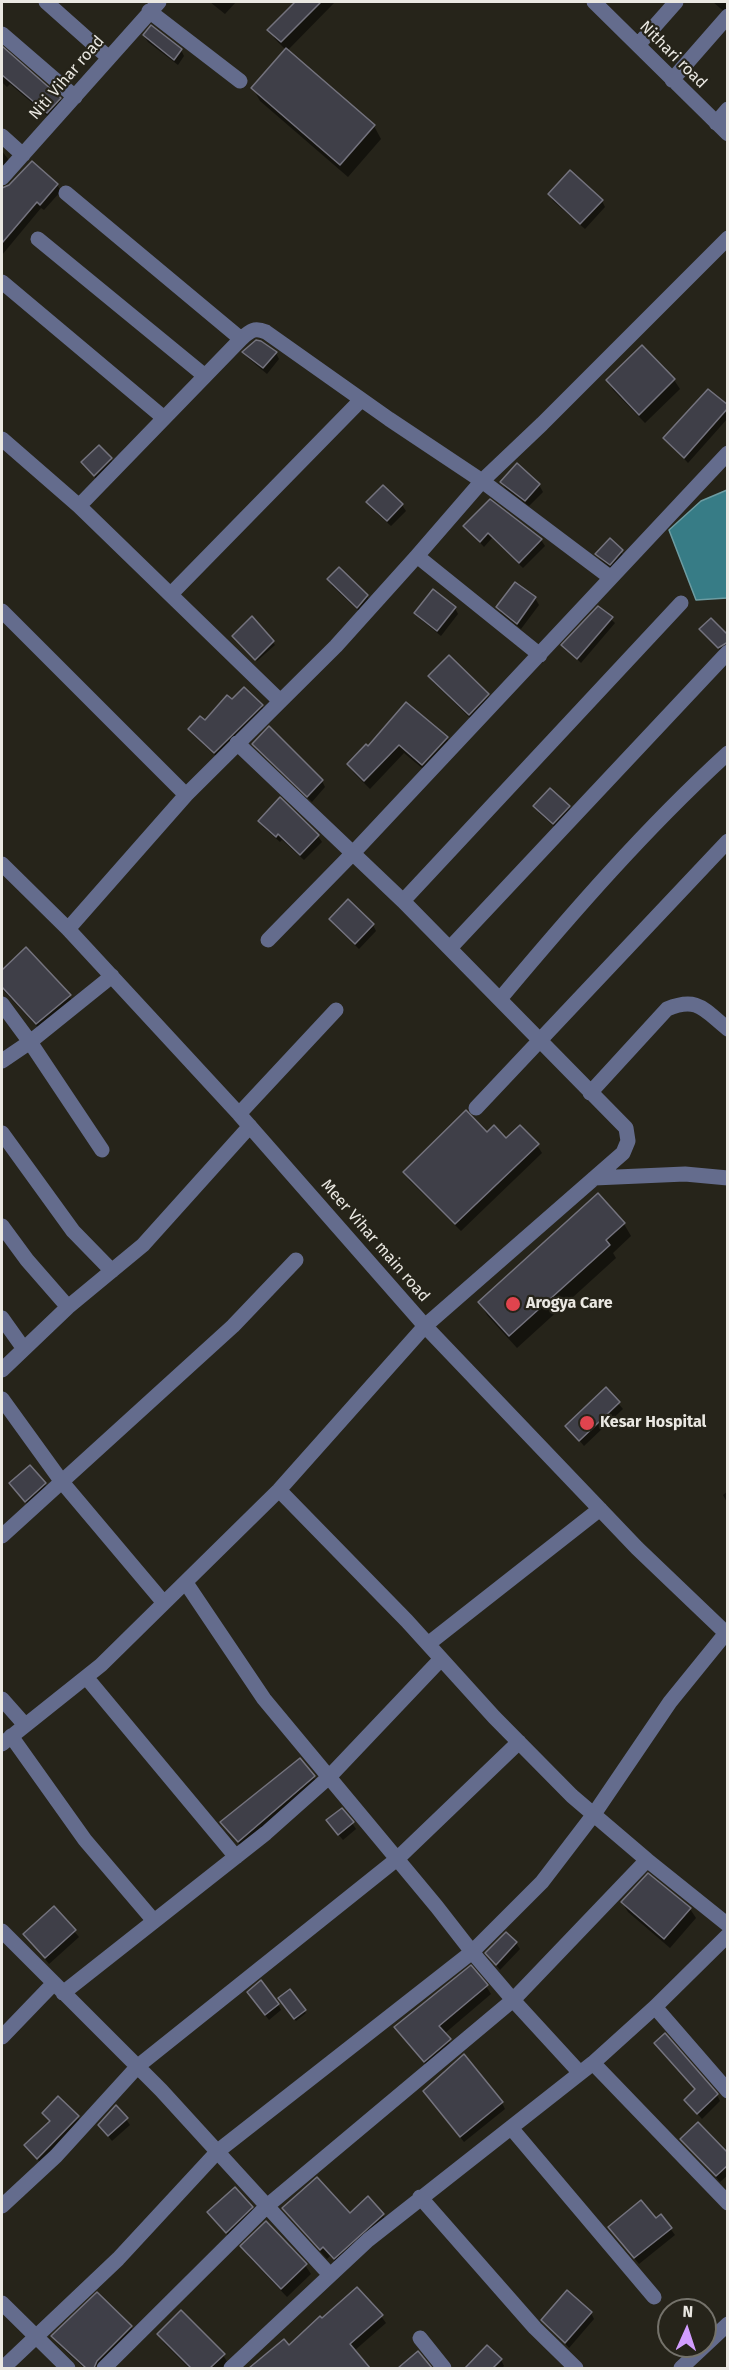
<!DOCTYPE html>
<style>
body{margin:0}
#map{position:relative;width:729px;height:2370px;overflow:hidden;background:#26241a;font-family:"Fira Sans",sans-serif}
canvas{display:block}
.frame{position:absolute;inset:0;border:3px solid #eae8e2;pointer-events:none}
.north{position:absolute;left:657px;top:2298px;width:60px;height:60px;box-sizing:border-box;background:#26241a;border:2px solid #74726a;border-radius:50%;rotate:3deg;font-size:16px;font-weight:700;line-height:24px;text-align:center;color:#eae8e2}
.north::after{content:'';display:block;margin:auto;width:21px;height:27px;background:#d19dfe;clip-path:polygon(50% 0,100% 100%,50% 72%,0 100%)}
</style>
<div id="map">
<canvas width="729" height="2370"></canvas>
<div class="frame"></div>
<div class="north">N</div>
</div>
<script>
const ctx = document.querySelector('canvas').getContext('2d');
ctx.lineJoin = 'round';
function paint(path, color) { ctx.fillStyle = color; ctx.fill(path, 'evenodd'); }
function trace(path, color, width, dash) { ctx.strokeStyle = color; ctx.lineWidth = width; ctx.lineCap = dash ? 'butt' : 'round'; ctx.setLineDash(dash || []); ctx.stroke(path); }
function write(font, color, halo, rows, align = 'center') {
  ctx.font = font + ' "Fira Sans",sans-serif'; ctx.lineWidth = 4.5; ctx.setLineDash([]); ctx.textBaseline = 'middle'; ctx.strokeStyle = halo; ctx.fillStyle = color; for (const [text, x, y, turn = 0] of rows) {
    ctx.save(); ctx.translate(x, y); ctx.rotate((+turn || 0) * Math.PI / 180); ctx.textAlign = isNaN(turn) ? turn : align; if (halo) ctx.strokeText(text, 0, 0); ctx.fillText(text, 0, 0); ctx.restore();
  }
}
const water = new Path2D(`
 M727 490V598L696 600 669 530 701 501Z`);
paint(water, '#377c86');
trace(water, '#6d9ca2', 1.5);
paint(new Path2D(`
 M210 2H236L225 14Z
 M297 2H335L287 51 374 126 381 139 348 177 260 101 253 88 286 50 275 39 269 30Z
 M713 2H728V14H727Z
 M144 36 181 50 184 56 178 65 148 42Z
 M2 48 60 99 63 105 51 119 10 84 7 87 2 82Z
 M2 151 11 163 2 174Z
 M32 163 57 185 61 191 44 210 41 208 2 255V197Z
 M550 195 602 201 605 207 585 229 553 201Z
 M244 352 276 353 279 359 267 374 248 358Z
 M674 380 680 389 645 423 613 390 608 381Z
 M728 407V418L688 463 665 438Z
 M111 459 114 465 98 481 83 463Z
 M517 465 539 485 543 492 529 506 505 488 501 482Z
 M490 501 541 540 545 546 523 568 492 538 484 547 465 526Z
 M368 503 402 505 406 511 391 526 372 509Z
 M610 540 626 558 614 570 601 560 597 554Z
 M339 569 367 596 371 603 361 613 332 586 329 579Z
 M516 584 535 598 539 605 521 629 501 613 498 607Z
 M455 608 458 614 441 636 420 619 416 613Z
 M599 608 615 623 581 663 563 645Z
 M252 618 275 645 257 661 236 638Z
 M701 629 728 637V650L723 653Z
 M430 676 488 695 491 701 473 721 433 682Z
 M232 701 262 706 265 711 218 758 193 735 189 730 205 722Z
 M406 704 447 738 452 747 428 773 404 753 370 789 354 773 348 764 368 748Z
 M254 744 322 781 325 787 312 802 257 750Z
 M535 807H569L572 813 557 829 539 813Z
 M259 821 318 836 322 842 304 860 282 840 280 842 263 827Z
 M330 919 373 925 376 931 359 949 334 925Z
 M26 950 69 996 75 1005 43 1033 2 989V972Z
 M487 1134 537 1145 542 1153 461 1231 409 1180 405 1172Z
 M624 1224 631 1236 613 1253 616 1258 517 1348 487 1315 480 1302Z
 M606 1389 623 1409 584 1446 567 1426Z
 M45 1484 48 1490 30 1507 15 1490Z
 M728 1491V1504L723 1495Z
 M300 1760 318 1783 242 1848 222 1822Z
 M352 1823 356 1829 343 1840 332 1827Z
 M622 1902 690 1909 696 1918 670 1948 628 1912Z
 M54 1908 79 1937 49 1964 25 1934Z
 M516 1943 520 1949 500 1970 491 1959Z
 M486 1986 491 1994 444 2034 454 2048 429 2069 396 2027Z
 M252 1998 278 2004 281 2010 269 2020Z
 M281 2001 304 2011 306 2013 296 2021Z
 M696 2090 717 2095 720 2101 702 2119 686 2100Z
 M428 2097 502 2103 505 2109 464 2142Z
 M43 2113 78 2117 81 2122 41 2163 29 2150 51 2122Z
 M126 2119 130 2125 112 2141 99 2125Z
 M682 2139 728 2155V2175L720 2182Z
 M251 2207 255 2214 230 2238 209 2212Z
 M284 2208 350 2215H383L388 2224 340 2267 330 2256 327 2259 290 2218Z
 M661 2216 675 2235 639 2264 610 2228 656 2220Z
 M242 2246 305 2265 311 2274 287 2297 248 2256Z
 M97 2294 131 2327 136 2335 102 2368H84L58 2344 53 2336Z
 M591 2313 594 2319 569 2348 543 2320Z
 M381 2316 386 2323 354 2351 369 2368H252L289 2347 322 2320Z
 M158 2334 223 2355 229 2365 225 2368H189L164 2343Z
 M487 2347 501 2360 504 2366 502 2368H467Z`), '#0007');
const building = new Path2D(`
 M295 2H321L281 42 267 30Z
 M151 25 182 49 174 60 143 35Z
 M2 46 61 98 47 113 2 75Z
 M286 48 375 125 340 165 251 88Z
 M32 161 58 184 40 205 37 202 2 243V188L9 185Z
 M570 170 603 200 580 224 548 194Z
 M256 340 261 341 277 352 263 368 242 352Z
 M642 345 675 379 639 415 606 380Z
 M708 389 728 405V408L684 458 663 438Z
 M99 445 112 458 94 476 81 462Z
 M517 463 540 484 525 501 500 482Z
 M383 485 403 504 387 521 366 502Z
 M490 499 542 539 519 563 488 533 480 542 463 526Z
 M610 538 623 550 610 565 595 554Z
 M339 567 368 595 357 608 327 579Z
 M515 582 536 597 517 624 496 607Z
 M433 589 456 607 437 631 414 613Z
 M598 606 613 617 577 659 561 645Z
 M252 616 274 641 255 660 232 636Z
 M711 618 728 635V642L718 648 699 629Z
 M449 655 489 694 469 715 428 676Z
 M244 687 263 705 214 753 188 729 200 716 205 720 227 695 232 699Z
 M406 702 448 737 422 765 399 745 364 781 347 764 366 744 368 746Z
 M269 726 323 780 307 797 252 744Z
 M550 788 570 806 553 824 533 806Z
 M280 797 319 835 300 855 278 834 276 837 258 821Z
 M348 899 374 924 355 944 329 919Z
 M26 947 71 995 36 1024 2 987V970Z
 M466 1110 487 1132 494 1125 506 1138 520 1125 539 1144 455 1224 403 1172Z
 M598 1193 625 1223 606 1240 610 1245 509 1336 478 1302Z
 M606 1387 620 1402 579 1441 565 1426Z
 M30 1465 46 1483 25 1502 9 1483Z
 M300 1758 315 1776 238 1842 220 1822Z
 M342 1808 354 1822 338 1835 326 1820Z
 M648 1873 691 1908 664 1939 621 1902Z
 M54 1906 76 1930 45 1958 23 1934Z
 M506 1932 517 1942 496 1965 485 1953Z
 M471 1965 488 1985 439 2026 451 2039 424 2062 394 2027Z
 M261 1980 279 2004 265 2015 247 1992Z
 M290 1989 306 2010 294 2019 278 1998Z
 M665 2033 718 2094 697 2114 684 2100 695 2089 654 2043Z
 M464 2054 503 2102 460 2137 423 2091Z
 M58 2096 79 2116 37 2159 24 2145 50 2121 42 2113Z
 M116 2105 128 2118 108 2136 98 2125Z
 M698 2122 728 2153V2165L716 2176 680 2139Z
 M317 2177 350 2213 368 2196 384 2214 334 2259 323 2247 320 2250 282 2208Z
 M235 2187 253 2207 226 2233 207 2212Z
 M641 2200 656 2218 661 2214 672 2228 634 2258 608 2227Z
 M266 2221 307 2264 281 2289 240 2246Z
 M357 2287 383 2315 350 2344 370 2368H249L284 2339 289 2345 320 2316 322 2318Z
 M567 2290 592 2312 565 2343 541 2320Z
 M97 2292 132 2326 97 2361 94 2368H86L51 2336Z
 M181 2310 225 2354 210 2368H191L157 2334Z
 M487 2345 502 2359 493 2368H465Z
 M418 2351 432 2368H398Z`);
paint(building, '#3f3f48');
trace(building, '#74737e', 1.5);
trace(new Path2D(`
 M46 2 109 58
 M594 2 728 134
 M149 11 240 81
 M2 34 75 97
 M638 45 676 2
 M672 80 728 16
 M716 123 728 109
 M2 136 23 155
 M2 178 159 2
 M66 193 241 339
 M38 239 205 376
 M2 282 164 418
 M2 439 79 506 279 700
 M79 506 241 339C250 331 254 327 266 332L389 419 482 481 611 578
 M417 556 540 655
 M171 594 361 400
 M2 611 186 795
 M2 864 68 929 239 1114 425 1326 637 1548 728 1635
 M403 901 681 603
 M68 929 186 795 336 646 417 556 482 481 542 424 728 238
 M268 940 354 852 728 453
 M450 948 728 652
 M500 999C572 913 645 829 728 753
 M2 1004 30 1042 102 1150
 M2 1061 30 1042 112 976
 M590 1093 667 1009C698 996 704 1010 728 1029
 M476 1108 728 841
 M239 1114 336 1010
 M2 1133 73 1231 112 1271
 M594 1178 685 1174 728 1178
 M2 1226 27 1260 68 1307
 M2 1318 24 1349
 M2 1370 68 1307 143 1245 250 1126
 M2 1399 62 1482 164 1603
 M279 1490 407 1621 494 1717 572 1796 647 1860 728 1925
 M2 1536 233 1326 296 1260
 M186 1583 264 1699 437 1907 472 1952 513 2000 580 2073
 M428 1644 600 1509
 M86 1677 236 1857
 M2 1699 25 1725
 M11 1736 85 1840 154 1921
 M2 1744 101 1665 279 1490 425 1326 623 1153 628 1141 626 1128 403 901 237 743
 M2 1931 161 2090 330 2275
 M63 1993 266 1833 329 1777 441 1659
 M655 2007 728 2091
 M2 2037 54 1983
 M593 2063 728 2203
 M512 2129 654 2297
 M420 2197 535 2328 576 2368
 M2 2206 56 2156 138 2066 397 1859 519 1742
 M2 2303 68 2368
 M420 2338 444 2368
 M3 2368 118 2259 218 2151 472 1952 542 1882 594 1814 670 1702 726 1633
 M104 2368 267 2206 513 2000 647 1860
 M231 2368 368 2240 593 2063 655 2007 728 1935
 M681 2368 728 2324`), '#646c8d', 15);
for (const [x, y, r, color] of [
 [513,1304,8,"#e0444e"],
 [587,1423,8,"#e0444e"]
]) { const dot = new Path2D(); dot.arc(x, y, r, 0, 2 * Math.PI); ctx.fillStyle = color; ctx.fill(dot); trace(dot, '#26241a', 2); }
write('16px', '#eae8e2', '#26241a', [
 ["Nithari road",673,55,45],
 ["Niti Vihar road",67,78,-49],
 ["Meer Vihar main road",375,1241,49]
]);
write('bold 16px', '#eae8e2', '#26241a', [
 ["Arogya Care",526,1304],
 ["Kesar Hospital",600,1423]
], 'left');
</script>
